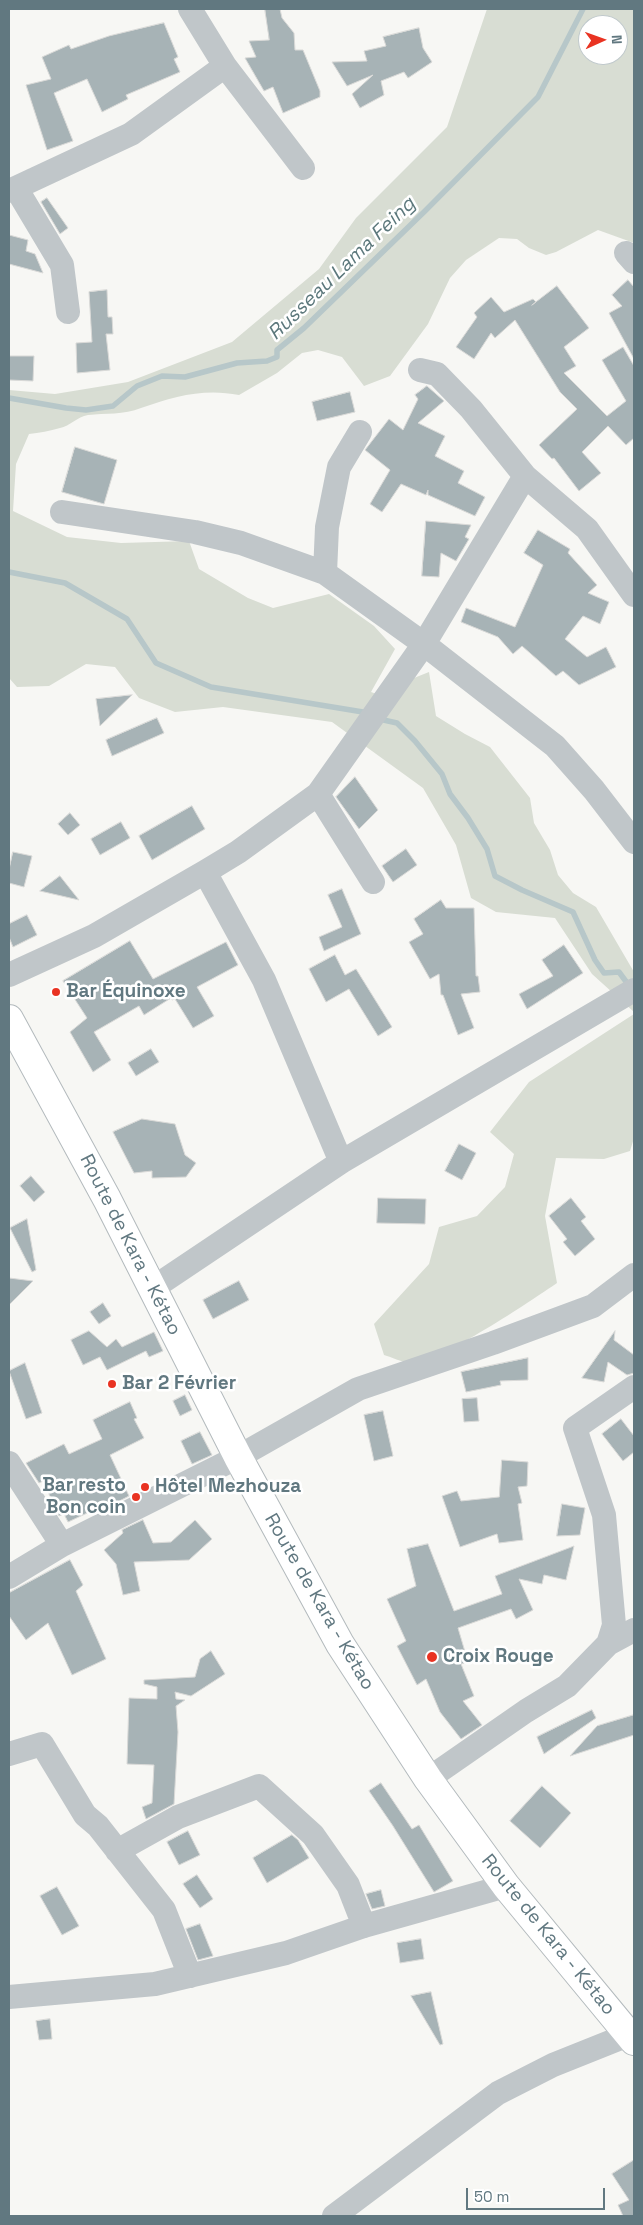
<!DOCTYPE html>
<meta charset="utf-8">
<style>
body{margin:0}
#map{position:relative;width:643px;height:2225px;overflow:hidden;background:#f7f7f4;font-family:"Space Grotesk",sans-serif}
canvas{display:block}
.frame{position:absolute;inset:0;border:10px solid #617880;pointer-events:none}
.north{position:absolute;left:578px;top:15px;width:50px;height:50px;box-sizing:border-box;background:#fff;border:1px solid #c0c9cc;border-radius:50%;rotate:88deg;font-size:14px;font-weight:700;line-height:20px;text-align:center;color:#617880}
.north::after{content:'';display:block;margin:auto;width:18px;height:22px;background:#e93322;clip-path:polygon(50% 0,100% 100%,50% 72%,0 100%)}
.scale{position:absolute;left:466px;top:2188px;width:139px;height:22px;box-sizing:border-box;border:2px solid #617880;border-top:0;padding-left:6px;font-size:15px;line-height:18px;white-space:nowrap;color:#617880;-webkit-text-stroke:4px #fff;paint-order:stroke}
</style>
<div id="map">
<canvas width="643" height="2225"></canvas>
<div class="frame"></div>
<div class="north">N</div>
<div class="scale">50 m</div>
</div>
<script>
const ctx = document.querySelector('canvas').getContext('2d');
ctx.lineJoin = 'round';
function paint(path, color) { ctx.fillStyle = color; ctx.fill(path, 'evenodd'); }
function trace(path, color, width, dash) { ctx.strokeStyle = color; ctx.lineWidth = width; ctx.lineCap = dash ? 'butt' : 'round'; ctx.setLineDash(dash || []); ctx.stroke(path); }
function write(font, color, halo, rows, align = 'center') {
  ctx.font = font + ' "Space Grotesk",sans-serif'; ctx.lineWidth = 5; ctx.setLineDash([]); ctx.textBaseline = 'middle'; ctx.strokeStyle = halo; ctx.fillStyle = color; for (const [text, x, y, turn = 0] of rows) {
    ctx.save(); ctx.translate(x, y); ctx.rotate((+turn || 0) * Math.PI / 180); ctx.textAlign = isNaN(turn) ? turn : align; if (halo) ctx.strokeText(text, 0, 0); ctx.fillText(text, 0, 0); ctx.restore();
  }
}
paint(new Path2D(`
 M487 9H634V243L598 230 556 252 546 255 529 248 517 239 499 238 466 260 450 278 428 324 390 376 364 386 342 357 318 350 302 353 277 373 239 395C205 388 174 396 141 408 124 415 105 413 88 415 77 417 70 426 60 428 50 431 39 433 29 434L16 464 13 511 67 537 121 543 189 541 199 569 248 598 273 608 329 594 374 626 395 649 371 692 394 700 414 678 429 672 436 716 465 734 490 747 530 798 534 823 550 850 558 875 573 893 596 907 634 972V1012L592 974 555 918 496 912 471 898 456 845 423 788 332 722 223 707 175 712 139 698 115 667 86 664 49 686 17 687 9 678V390L55 394 128 382 232 342 319 269 356 218 447 127ZM588 25H618V55H588Z
 M634 1014V1138L630 1151 604 1159 556 1158 545 1216 557 1283C532 1300 435 1366 409 1363 401 1362 392 1357 384 1355L374 1324 429 1264 439 1227 477 1216 505 1187 514 1154 490 1132 529 1082Z`), '#d8ddd3');
trace(new Path2D(`
 M9 398 66 408 86 410 113 406 137 386 162 376 185 377 237 363 267 361 277 357V350L304 328 425 211 538 97 583 9
 M9 572 65 583 127 619 156 663 211 687 369 713
 M379 719 397 723 415 741 442 774 450 794 468 818 487 849 495 876 522 890 573 912 595 960 604 973 619 972 630 987`), '#b7c7c9', 5.5);
const building = new Path2D(`
 M265 9H280L282 18 294 33 295 50H303L320 91V97L283 113 273 87 264 91 245 58 256 57 249 41 269 40Z
 M164 23 178 57 174 59 180 72 126 95 128 99 102 112 87 79 54 93 73 141 47 150 26 85 51 79 42 57 69 45 71 49 109 36Z
 M419 28 423 48 432 62 408 78 404 72 381 81 384 95 360 108 352 94 373 75 347 86 332 62 367 61 364 51 386 46 383 37Z
 M47 198 68 228 60 234 41 202Z
 M9 235 28 240 26 251 35 254 43 273 9 264Z
 M628 280 634 287V359L609 313 622 306 612 295Z
 M557 286 589 328 564 347 576 366 564 373 607 416 626 401 602 360 623 347 634 366V438L626 445 608 426 582 452 601 473 579 491 554 458 552 459 539 445 577 409 560 392 515 320 495 338 491 333 474 359 456 347 477 317 474 313 491 297 504 312 533 299 536 302 532 305Z
 M107 290 108 317H112L113 334H106L110 370 77 373 76 343 92 342 89 292Z
 M9 356H34L33 381 9 380Z
 M427 386 444 401 418 423 445 436 435 456 464 471 458 483 485 497 475 516 428 495V490L426 495 401 484 382 512 370 504 390 470 365 450 389 419 403 430 418 399 415 395Z
 M350 392 355 412 317 421 312 402Z
 M75 447 117 460 104 504 62 492Z
 M426 521 471 525 465 537 469 539 456 561 441 553 439 577 422 576Z
 M538 530 570 549 568 553 597 585 588 593 609 602 600 624 583 616 565 639 587 657 606 647 616 667 579 685 563 671 556 676 522 646 513 654 498 637 461 622 466 608 515 627 543 565 524 553Z
 M132 695 100 726 96 699Z
 M157 718 164 733 112 756 106 740Z
 M355 777 378 810 359 829 336 797Z
 M192 806 205 829 152 860 139 836Z
 M70 813 80 825 68 835 58 824Z
 M121 822 130 838 100 855 91 839Z
 M406 849 417 865 393 882 382 866Z
 M13 852 32 856 24 887 9 883V870Z
 M60 876 79 900 40 891Z
 M342 889 361 934 324 951 319 937 342 927 328 895Z
 M441 900 446 908H474L476 976H478L480 992 461 994 474 1028 458 1035 443 995H441L439 974 430 979 409 942 423 934 414 919Z
 M27 915 37 935 13 947 9 937V924Z
 M130 941 153 979 226 942 238 965 197 987 214 1016 193 1028 175 999 172 1000 171 998 144 1015 139 1006 94 1032 111 1060 93 1072 70 1032 87 1018 63 981Z
 M564 945 583 973 527 1009 519 994 553 976 542 960Z
 M335 955 345 975 356 969 392 1027 378 1036 349 989 326 1002 309 969Z
 M151 1049 159 1062 136 1076 128 1063Z
 M142 1119 175 1124 185 1155 196 1163 186 1177 152 1178V1171L134 1173 113 1132Z
 M459 1144 476 1153 462 1180 445 1171Z
 M31 1176 45 1192 34 1202 20 1186Z
 M378 1198 426 1199 425 1224 377 1223Z
 M571 1198 586 1217 581 1221 595 1239 575 1256 563 1242 567 1239 549 1216Z
 M27 1219 36 1270 32 1272 10 1228Z
 M9 1278 33 1281 9 1305Z
 M239 1281 249 1300 213 1319 203 1300Z
 M103 1303 111 1316 99 1324 90 1312Z
 M89 1331 107 1347 116 1339 122 1347 154 1332 163 1351 149 1357 146 1351 107 1370 100 1357 83 1365 71 1340Z
 M615 1331 614 1340 634 1355V1373L627 1375 608 1362 604 1382 582 1378Z
 M528 1358V1380L500 1381 501 1385 466 1392 461 1372Z
 M25 1363 42 1413 26 1419 9 1371Z
 M185 1395 192 1410 180 1416 173 1401Z
 M477 1398 479 1421 464 1422 462 1399Z
 M130 1402 137 1418 134 1419 144 1438 110 1455 129 1496 100 1511 98 1508 68 1522 64 1514 59 1516 43 1481 39 1483 26 1463 64 1444 69 1454 102 1439 93 1420Z
 M383 1411 393 1456 374 1461 364 1415Z
 M621 1419 634 1436V1452L623 1461 602 1434Z
 M200 1432 212 1455 192 1464 181 1441Z
 M502 1460 528 1462 527 1486 518 1487 522 1503 518 1504 523 1540 499 1543 497 1534 460 1547 442 1496 457 1491 461 1501 499 1497Z
 M562 1504 585 1508 580 1535 557 1536Z
 M143 1520 153 1543 171 1542 195 1520 212 1539 189 1560 134 1562 140 1591 123 1595 116 1564 104 1550 123 1533 122 1530Z
 M428 1544 454 1611 502 1594 495 1576 574 1546 566 1580 544 1575 542 1584 519 1579 533 1610 516 1619 511 1609 458 1628 468 1662 461 1664 474 1696 463 1701 482 1725 461 1739 440 1712 426 1679 417 1685 397 1646 406 1641 387 1599 416 1586 407 1549Z
 M70 1560 83 1585 76 1591 106 1659 72 1675 48 1623 26 1640 9 1616V1593Z
 M211 1651 225 1674 191 1696 175 1692 176 1699 185 1700 176 1706 178 1732 174 1804 146 1819 142 1807 152 1803 154 1765 127 1764 129 1698 157 1699V1687L144 1684V1680L195 1677 200 1659Z
 M592 1710 596 1718 544 1754 537 1737Z
 M634 1715V1735L570 1756 597 1726Z
 M381 1783 412 1829 419 1825 453 1881 434 1892 393 1826 369 1791Z
 M542 1786 571 1813 540 1848 510 1821Z
 M188 1831 200 1855 179 1865 167 1842Z
 M292 1835 298 1840 309 1858 267 1883 253 1858Z
 M197 1875 213 1899 200 1908 183 1884Z
 M57 1887 79 1926 62 1935 40 1896Z
 M381 1890 385 1906 372 1909 366 1894Z
 M200 1924 213 1956 198 1960 186 1929Z
 M421 1939 424 1959 400 1963 397 1943Z
 M431 1992 443 2044 440 2045 411 1996Z
 M50 2019 52 2039 39 2040 36 2021Z
 M634 2160V2216H623L618 2205 629 2200 612 2174Z`);
paint(building, '#a7b3b6');
trace(building, '#d9d9d7', 1);
const major = new Path2D(`
 M9 1019 107 1199 238 1457 340 1644 428 1779 506 1886 634 2041`);
trace(major, '#b3babd', 30);
trace(new Path2D(`
 M190 9 225 66 303 168
 M16 188 62 265 68 312
 M9 191 131 134 225 66
 M626 253 634 262
 M420 370 437 374 471 409 525 476
 M360 432 339 467 327 527 325 573 424 644 555 746 594 790 634 842
 M62 512 195 532 241 543 325 573
 M318 794 373 882
 M205 872 264 980 341 1162
 M9 975 94 936 205 872 238 852 318 794 424 644 525 476 587 529 634 595
 M153 1288 341 1162 634 990
 M9 1463 62 1545
 M9 1577 62 1545 238 1457 358 1389 493 1343 593 1306 634 1275
 M608 1644 614 1625 604 1515 575 1428 634 1387
 M9 1754 42 1744 85 1815 98 1826 164 1910 190 1976
 M428 1779 526 1711 567 1686 608 1644 634 1630
 M117 1851 178 1817 259 1786 313 1835 348 1885 364 1926
 M9 1997 155 1984 286 1953 364 1926 506 1886
 M334 2216 498 2093 553 2065 628 2035`), '#c0c6c9', 24);
trace(major, '#fff', 28);
for (const [x, y, r, color] of [
 [56,992,5,"#e93322"],
 [112,1384,5,"#e93322"],
 [145,1487,5,"#e93322"],
 [136,1497,5,"#e93322"],
 [432,1657,6,"#e93322"]
]) { const dot = new Path2D(); dot.arc(x, y, r, 0, 2 * Math.PI); ctx.fillStyle = color; ctx.fill(dot); trace(dot, '#fff', 2); }
write('bold 19px', '#617880', '#fff', [
 ["Bar Équinoxe",66,992],
 ["Bar 2 Février",122,1384],
 ["Bar resto",126,1486,"right"],
 ["Bon coin",126,1508,"right"],
 ["Hôtel Mezhouza",155,1487],
 ["Croix Rouge",443,1657]
], 'left');
write('19px', '#617880', '#fff', [
 ["Route de Kara - Kétao",130,1245,63],
 ["Route de Kara - Kétao",319,1602,60],
 ["Route de Kara - Kétao",548,1935,51]
]);
write('italic 20px', '#5c787c', '#fff', [
 ["Russeau Lama Feing",342,269,-44]
]);
</script>
